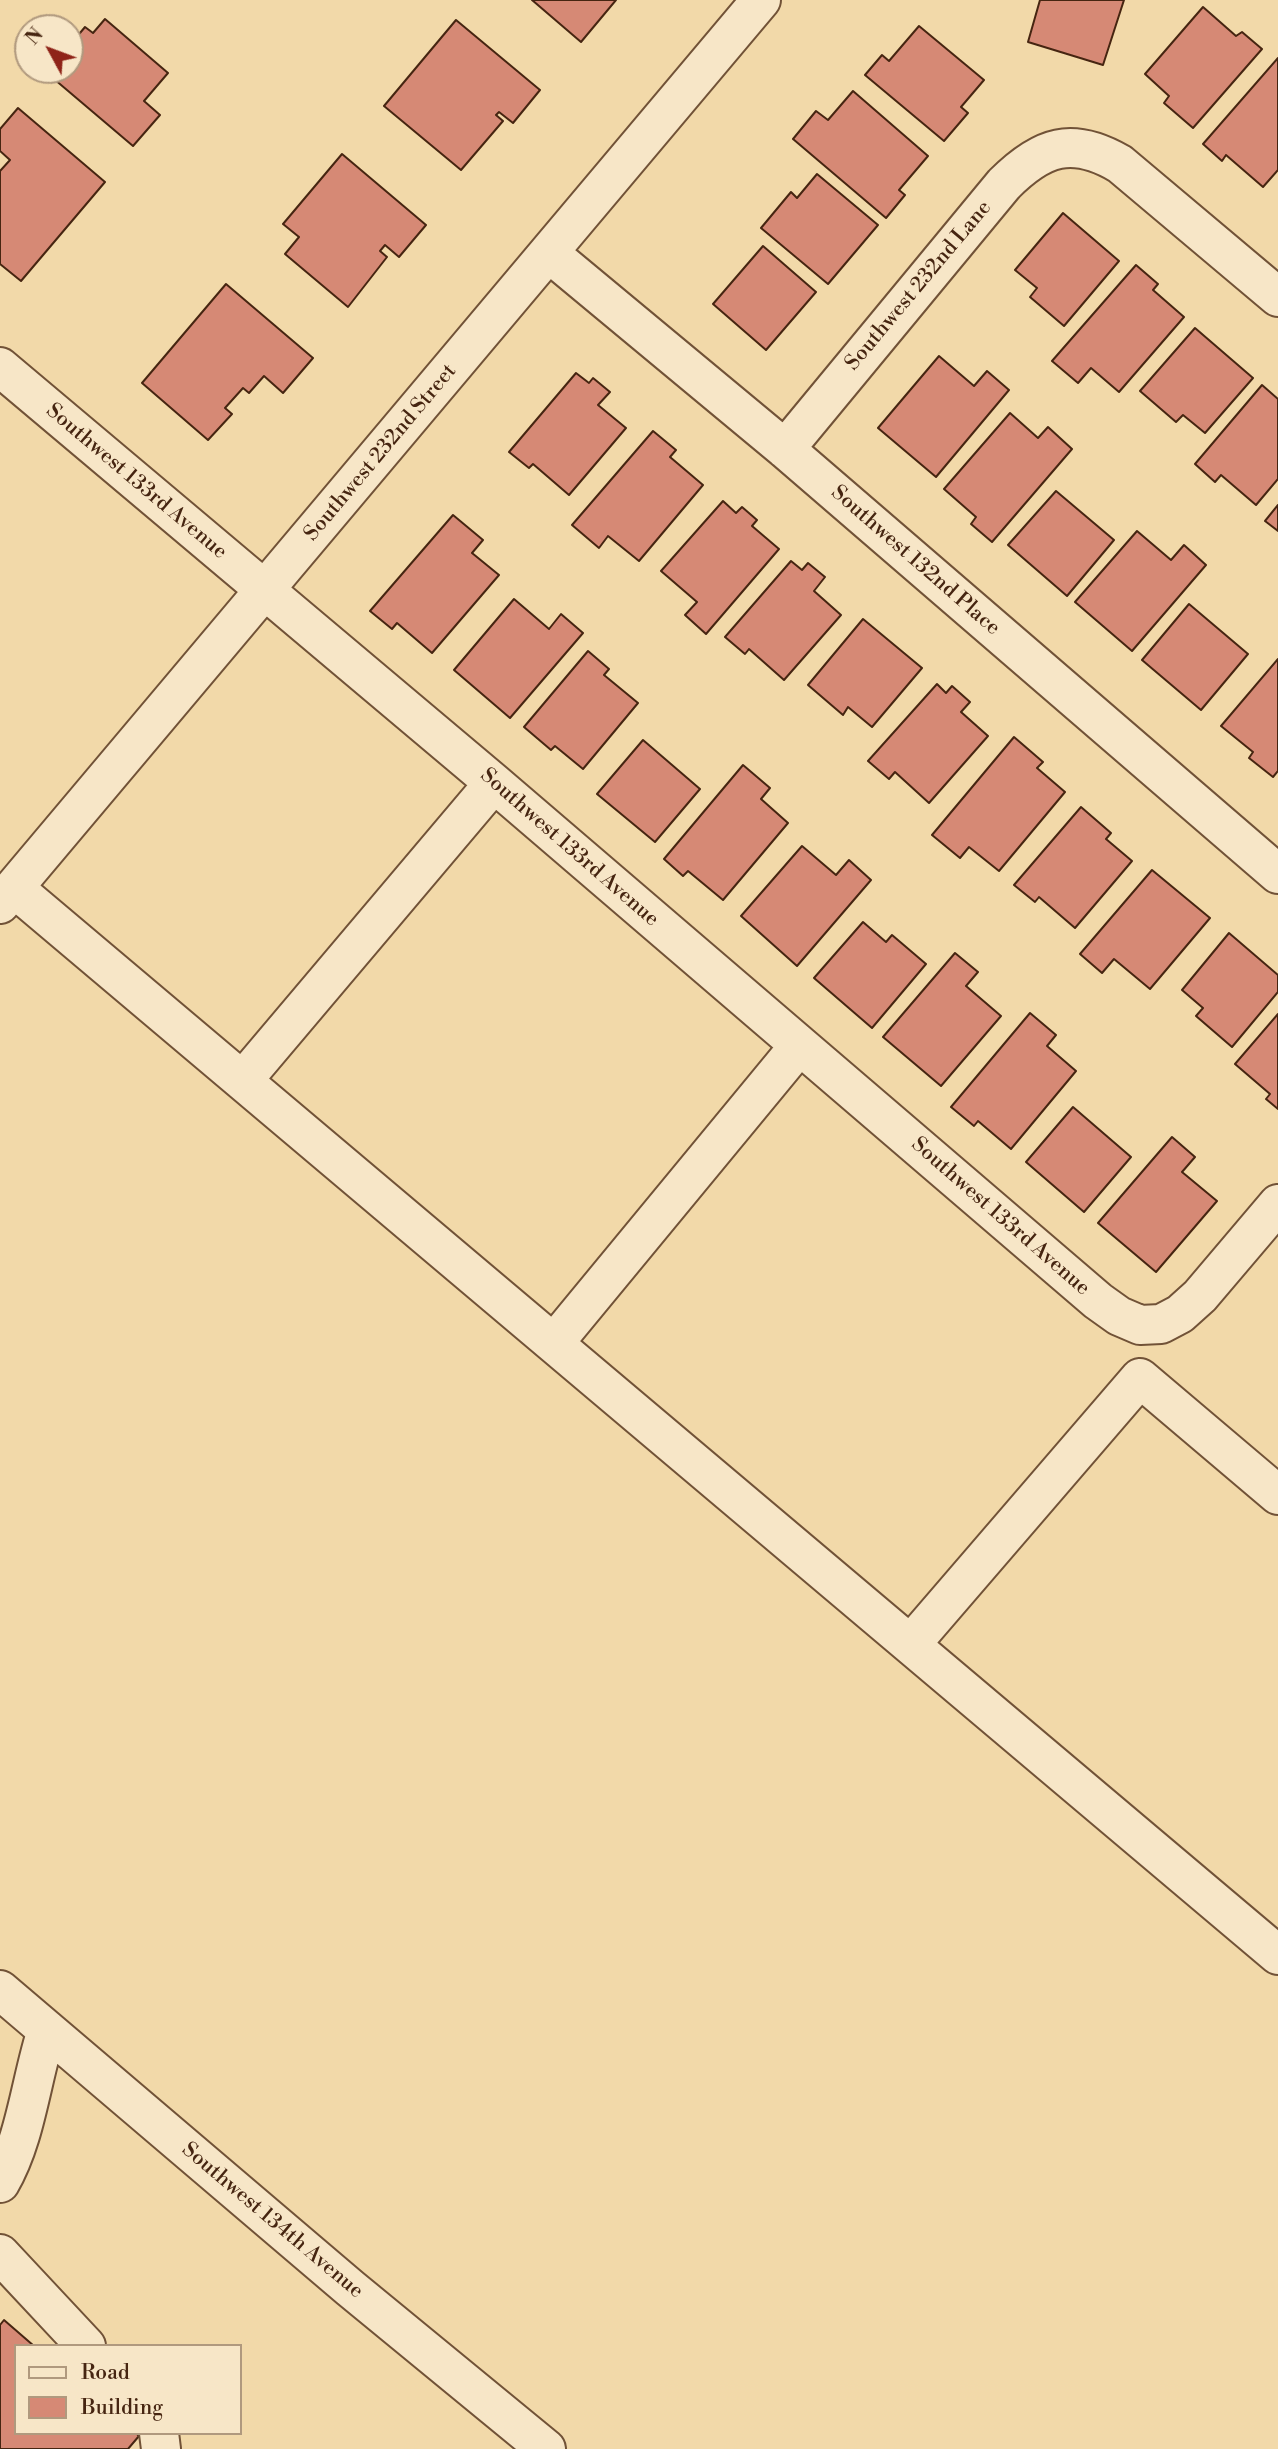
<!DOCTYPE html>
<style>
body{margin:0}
#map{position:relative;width:1278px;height:2449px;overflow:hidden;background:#f2d9a9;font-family:"Libre Bodoni",serif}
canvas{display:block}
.legend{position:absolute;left:14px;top:2344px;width:228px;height:91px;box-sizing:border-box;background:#f7e6c7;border:2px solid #b0997e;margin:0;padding:9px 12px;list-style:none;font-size:21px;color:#462511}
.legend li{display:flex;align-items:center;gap:14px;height:35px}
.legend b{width:35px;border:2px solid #b0997e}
.north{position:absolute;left:14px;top:14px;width:70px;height:70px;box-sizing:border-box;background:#f7e6c7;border:2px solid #b0997e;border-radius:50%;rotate:311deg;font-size:19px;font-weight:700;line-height:28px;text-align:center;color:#462511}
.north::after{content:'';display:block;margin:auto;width:24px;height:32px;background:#8f2418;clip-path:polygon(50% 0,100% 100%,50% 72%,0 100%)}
</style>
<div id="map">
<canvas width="1278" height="2449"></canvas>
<ul class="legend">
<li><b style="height:9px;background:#f7e6c7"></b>Road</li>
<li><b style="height:19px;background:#d68975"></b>Building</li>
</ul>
<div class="north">N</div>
</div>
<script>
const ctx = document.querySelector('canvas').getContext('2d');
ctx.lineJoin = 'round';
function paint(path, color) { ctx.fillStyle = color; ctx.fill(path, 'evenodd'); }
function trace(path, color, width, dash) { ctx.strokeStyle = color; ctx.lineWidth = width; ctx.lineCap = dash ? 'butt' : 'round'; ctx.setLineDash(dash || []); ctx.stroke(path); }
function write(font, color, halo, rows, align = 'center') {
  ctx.font = font + ' "Libre Bodoni",serif'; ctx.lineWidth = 6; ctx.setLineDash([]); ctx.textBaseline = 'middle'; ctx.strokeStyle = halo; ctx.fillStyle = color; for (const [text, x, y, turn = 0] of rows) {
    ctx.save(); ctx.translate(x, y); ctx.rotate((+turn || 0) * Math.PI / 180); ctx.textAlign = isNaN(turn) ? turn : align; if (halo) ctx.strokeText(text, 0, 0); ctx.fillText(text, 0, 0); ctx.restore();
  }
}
const building = new Path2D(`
 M532 0H616L581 42Z
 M1040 0H1124L1103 65 1028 42Z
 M1203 7 1236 36 1242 32 1262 49 1193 128 1164 103 1169 96 1145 74Z
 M105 19 168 73 144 101 160 115 133 146 54 79 61 70H70V59L76 52 70 45 85 27 93 33Z
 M456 20 540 90 513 123 499 112 496 115 503 121 461 170 384 106Z
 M919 26 984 80 961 107 968 113 944 141 865 75 882 55 889 61Z
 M1278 58V170L1263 187 1226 155 1222 161 1203 144Z
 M853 91 928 156 899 190 905 195 886 218 793 139 816 111 828 120Z
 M18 108 105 182 21 281 0 264V171L10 160 0 151V129Z
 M342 154 426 225 399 257 385 245 380 251 387 257 348 307 285 254 299 237 283 224Z
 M817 174 878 225 828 284 761 228 791 192 797 198Z
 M1063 213 1119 261 1064 326 1030 297 1037 288 1015 270Z
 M763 246 816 292 766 350 713 304Z
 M1136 265 1158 284 1153 290 1184 317 1119 392 1091 368 1078 383 1052 361Z
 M226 284 313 358 283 393 264 376 249 393 243 388 225 408 232 414 208 440 142 383Z
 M1195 328 1253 378 1205 433 1183 415 1176 422 1140 391Z
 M939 356 974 386 987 371 1009 390 936 477 878 428Z
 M576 373 589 383 593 378 610 392 598 405 626 428 569 495 533 464 529 468 509 452Z
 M1262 385 1278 399V479L1256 505 1221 475 1215 482 1195 464Z
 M1010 413 1038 438 1048 427 1072 449 992 542 971 524 976 517 944 489Z
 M653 431 676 450 670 457 703 485 639 561 608 536 599 548 572 525Z
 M1056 491 1114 540 1067 596 1008 545Z
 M723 501 736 513 742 507 757 520 752 526 779 549 706 634 685 615 697 602 661 571Z
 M1278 505V531L1265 521Z
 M453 515 483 540 472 553 499 575 432 653 397 623 392 629 370 611Z
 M1137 531 1171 560 1184 545 1206 565 1132 651 1075 602Z
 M791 561 802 570 808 563 825 577 814 591 841 615 784 680 749 649 745 654 725 637Z
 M514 599 549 629 561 614 583 633 510 718 454 670Z
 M1189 604 1248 654 1201 710 1142 660Z
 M863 619 922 668 872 727 848 707 843 715 808 685Z
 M588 651 609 669 604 675 638 703 583 769 555 746 551 750 524 727Z
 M1278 659V771L1273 777 1249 758 1253 752 1221 726Z
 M937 684 946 693 952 686 970 702 961 712 988 736 929 803 895 772 889 779 868 761Z
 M1014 737 1043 762 1037 768 1065 792 999 871 969 847 960 858 932 835Z
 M643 740 700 789 655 842 597 794Z
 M743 765 770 788 761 799 788 823 723 900 688 871 683 876 664 859Z
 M1081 807 1111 833 1106 839 1132 861 1075 928 1039 897 1035 902 1014 885Z
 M802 846 836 875 849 860 871 880 797 966 741 916Z
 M1152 870 1210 918 1150 989 1114 959 1102 973 1080 954Z
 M863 922 886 942 892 935 926 964 872 1028 814 978Z
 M1229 933 1278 975V992L1232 1047 1196 1016 1203 1008 1182 990Z
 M955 953 978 972 966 986 1001 1016 941 1086 883 1037Z
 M1030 1013 1056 1035 1047 1046 1076 1071 1011 1149 978 1121 974 1126 951 1107Z
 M1278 1014V1109L1266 1099 1270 1094 1235 1064Z
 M1073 1107 1131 1157 1084 1212 1026 1162Z
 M1172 1137 1195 1157 1182 1172 1217 1201 1156 1272 1098 1223Z
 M4 2320 34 2346H16V2433H136L139 2436 128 2449H0V2325Z`);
paint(building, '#d68975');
trace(building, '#462511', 2);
const minor = new Path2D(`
 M549 253 785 449 1278 874
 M0 367 494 783 1098 1301 1119 1316 1140 1325 1161 1324 1180 1314 1200 1296 1278 1204
 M785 449 1004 184C1042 146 1072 136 1120 164L1278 297
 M14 888 1278 1955
 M0 904 761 0
 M243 1080 494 783
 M554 1343 799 1046
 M911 1644 1140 1378 1278 1495
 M0 1990 350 2288 546 2449
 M0 2183C26 2139 31 2079 47 2030
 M0 2254 86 2346
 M159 2433 161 2449`);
trace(minor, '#715237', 42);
trace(minor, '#f7e6c7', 38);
write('21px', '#462511', '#f7e6c7', [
 ["Southwest 232nd Lane",919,286,-50],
 ["Southwest 232nd Street",381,453,-50],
 ["Southwest 133rd Avenue",136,482,40],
 ["Southwest 132nd Place",915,561,41],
 ["Southwest 133rd Avenue",569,848,41],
 ["Southwest 133rd Avenue",1000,1217,41],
 ["Southwest 134th Avenue",272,2221,40]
]);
</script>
